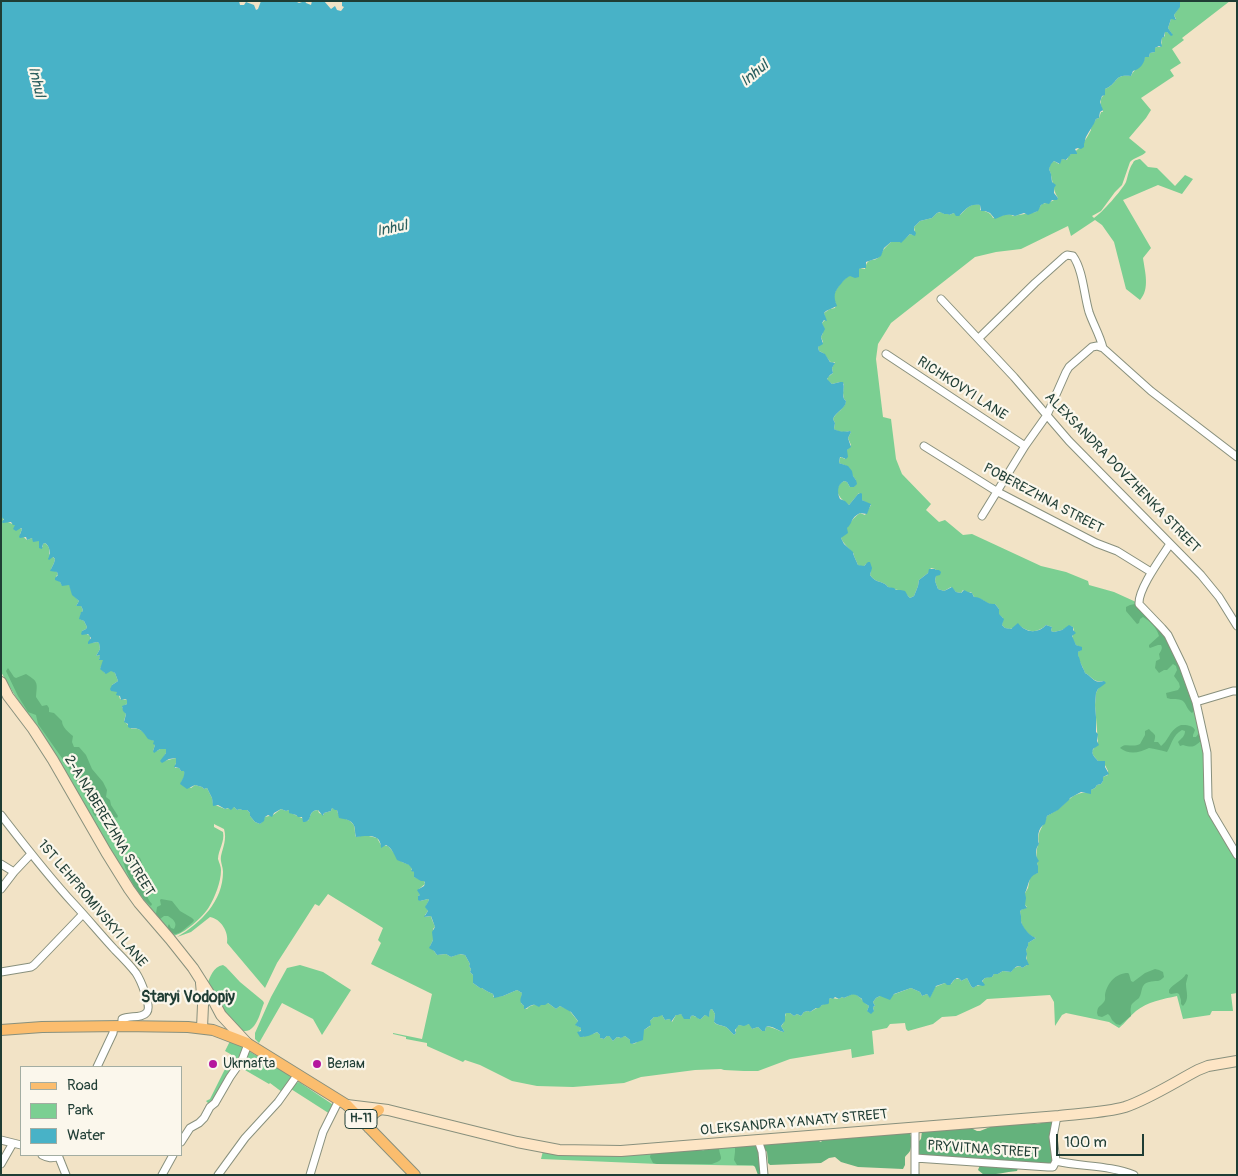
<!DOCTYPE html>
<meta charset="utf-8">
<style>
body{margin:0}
#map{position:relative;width:1238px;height:1176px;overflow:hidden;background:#f2e3c6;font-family:Pangolin,sans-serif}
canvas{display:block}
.frame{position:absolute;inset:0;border:2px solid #1f3d34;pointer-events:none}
.legend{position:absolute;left:20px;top:1066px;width:162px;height:90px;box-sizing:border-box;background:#fbf7ec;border:1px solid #a3ada2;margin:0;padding:6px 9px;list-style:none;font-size:15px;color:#1f3d34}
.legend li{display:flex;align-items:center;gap:10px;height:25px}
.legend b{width:25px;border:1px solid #a3ada2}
.scale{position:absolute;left:1056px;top:1134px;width:88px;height:22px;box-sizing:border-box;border:2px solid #1f3d34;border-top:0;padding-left:6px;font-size:15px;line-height:18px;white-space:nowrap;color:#1f3d34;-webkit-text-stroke:4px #fbf7ec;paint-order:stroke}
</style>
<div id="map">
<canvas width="1238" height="1176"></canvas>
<div class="frame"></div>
<ul class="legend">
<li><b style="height:6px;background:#fbbd6e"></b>Road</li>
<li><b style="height:14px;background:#7bcf92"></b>Park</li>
<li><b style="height:14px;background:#48b2c7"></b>Water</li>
</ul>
<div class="scale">100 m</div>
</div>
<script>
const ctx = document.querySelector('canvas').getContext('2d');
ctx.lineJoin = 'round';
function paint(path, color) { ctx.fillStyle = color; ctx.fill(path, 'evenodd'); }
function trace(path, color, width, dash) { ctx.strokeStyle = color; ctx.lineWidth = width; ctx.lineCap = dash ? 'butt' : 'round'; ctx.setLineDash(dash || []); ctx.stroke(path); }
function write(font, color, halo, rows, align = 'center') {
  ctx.font = font + ' Pangolin,sans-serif'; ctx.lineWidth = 4.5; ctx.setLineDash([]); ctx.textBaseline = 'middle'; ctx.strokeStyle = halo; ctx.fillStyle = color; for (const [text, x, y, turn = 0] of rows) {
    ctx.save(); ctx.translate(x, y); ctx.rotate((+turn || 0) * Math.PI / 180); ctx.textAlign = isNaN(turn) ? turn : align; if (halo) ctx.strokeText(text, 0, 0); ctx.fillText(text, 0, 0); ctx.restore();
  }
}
paint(new Path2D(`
 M1180 1H1230L1182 38 1184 40 1172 49 1181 63 1170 70 1174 76 1141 98 1151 110 1146 118 1129 138 1146 152C1141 157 1135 157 1130 162L1122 185 1115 192 1101 211 1092 216 1094 218C1102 213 1122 190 1126 182 1128 176 1129 168 1133 163 1134 160 1136 160 1140 159L1148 167 1157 168 1175 186 1185 175 1193 179 1182 194 1158 185 1123 200 1151 248 1143 258C1145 272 1150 289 1140 300L1126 289 1114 242 1102 225 1095 220 1071 236 1068 226 1021 249 996 252 975 257 891 323 878 344 876 359 883 417 891 419 896 459 902 474 931 504 926 510 939 522 945 520 963 535 972 534 1041 566 1066 572 1088 581 1089 585 1114 592 1136 602 1147 612 1186 678 1202 732 1208 803 1237 858V993L1231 994 1233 1011H1212L1210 1015 1183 1019 1177 996C1163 999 1147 1002 1136 1011 1130 1016 1125 1023 1119 1028L1109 1022 1066 1013 1062 1015 1055 1026 1054 1002 1050 995 987 999 980 1005 956 1016 942 1017 933 1024 908 1031 906 1029 905 1023 890 1024 887 1028 872 1031 874 1054 852 1058 851 1049 790 1059 758 1071H744L724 1070 721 1069 695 1070 641 1077 624 1083 573 1087 537 1086 512 1081 480 1065 465 1060 463 1062 427 1046V1043L406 1039V1037L393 1034V1033L422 1039 432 994 371 964 381 943 378 940 383 928 328 894 319 906 315 904 277 963 265 988 227 943C229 932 221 919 210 917L191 932 177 937C201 923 223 901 223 872 223 866 220 862 221 856 223 847 227 839 224 829L214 824V827L223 832C225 842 218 850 218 859 219 863 221 866 221 870 221 882 215 897 209 907 203 917 184 934 173 936L132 887 35 726 14 694 1 672V517L4 518 3 520C7 522 11 523 15 525V526L22 529 20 534 27 540 32 538 33 539 39 541 40 542 39 545 43 547V544L45 543C49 546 50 549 49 554L55 559 54 563 51 569 57 572 58 575 56 576 62 585 69 584 73 595 79 601 76 606H81L83 610 82 612 81 613 80 619 84 621 87 627 86 629 82 631 90 636V640L92 643 97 642 99 643 100 649 96 656 100 655V657L99 659H104L102 667 100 668 105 673 111 670 115 673 118 681 112 685 118 692 120 699 127 700 128 703 122 707 126 714 124 721 132 729C142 726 145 737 154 741L155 745 153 751H157L160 749H166V753L162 760 164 761 176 758V763L175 765V768H179L181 771H184L185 776 181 782 191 788 195 785 202 787 204 789 207 788 212 798 213 804 225 809 234 807 237 810 240 809 242 810H247L250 813V816L255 822 260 824 263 821 265 817 273 815 281 809 286 811 289 810 291 813 308 821C311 815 310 811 318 810L319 813 324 815V813L331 811 332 808 337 810C339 821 347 816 353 824 356 828 354 832 356 837L365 835 377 838 381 845 388 846 402 862 410 865 412 869 411 870 414 872V877L424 881 425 884 419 889 420 895 418 896 420 901 428 899 429 900 426 906 428 911 425 915V917L431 916C432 921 434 923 435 927L433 929V940L430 946 437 955 446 954 451 957 459 954 465 955 470 964 469 966 471 969 470 972 473 975V983L480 988H482C486 991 489 992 493 994V997L503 996 517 990 522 993 521 1003 524 1006V1008L527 1009C531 1003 541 1005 548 1003L556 1009 560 1006 569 1010 577 1020 578 1021 576 1025 581 1028 582 1030 579 1031 583 1037C588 1034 592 1035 597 1032L600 1035V1038L604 1039 607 1036H609L613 1041 617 1037 620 1038 625 1036 630 1040 632 1044 636 1043 644 1030 650 1026V1021L654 1017H658L660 1015H662L665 1020 670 1019 672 1022 676 1015 681 1014 686 1019H690L691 1016C695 1016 696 1016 699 1019H701L705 1015 709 1016 710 1010 712 1009 715 1014 714 1022C717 1026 722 1025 726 1027 729 1029 731 1032 734 1035L736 1033C735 1030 736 1027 739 1025 743 1026 746 1024 750 1024L752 1029 758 1027 762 1031H765L766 1027C772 1026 777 1031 784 1032V1031L781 1026 783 1024 786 1013H790L794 1016 797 1014 801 1016 804 1012 808 1011 810 1012 829 1001V999L831 998 839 999 842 997 844 998C847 997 849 995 852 994 857 992 864 1003 869 1006L867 1011H874L873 1007 875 1006 873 1002 876 998 880 996 892 995 911 988 920 992 922 996 927 994 930 997 935 987 945 983 951 984 955 979H960L961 981 967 978 971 986 973 988 976 986 981 985C984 979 983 977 992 977L994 974H998L1003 971 1011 972 1014 968 1020 966 1022 968 1027 965 1026 950 1028 946V943L1036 938C1029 936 1022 928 1021 921 1021 918 1021 915 1020 912L1021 910 1027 907 1025 905V893L1028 888 1030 878 1033 874 1038 873C1038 863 1034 852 1039 843 1036 832 1044 826 1047 816 1050 814 1054 812 1057 810 1070 800 1073 791 1091 793V790L1095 788 1097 785 1101 784 1103 781V777L1108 775V771L1103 761H1098L1093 755 1092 751 1098 743 1095 705 1096 693 1098 689 1104 681C1093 683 1093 677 1085 673 1083 666 1077 659 1078 652L1081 650 1080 647 1076 645 1072 638 1074 631 1073 627 1070 626 1062 630 1054 632 1051 631 1052 627 1046 625C1038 633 1029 633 1020 626L1010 629 1005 628 1002 625 1003 618 998 614 999 609 995 604C985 605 983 597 975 598L971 592 968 593 963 590 961 593 956 592 951 587 944 591 938 589 935 581 937 571 935 569 931 568 928 573 919 580 918 586 914 596 910 598 903 591C898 590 893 589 888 587 883 580 876 584 870 575L871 571 866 564 863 567 858 565 854 556V554C850 549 844 545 841 538 846 529 851 519 860 513L865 515 871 505 862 500 859 493 849 505C840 499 831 489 844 481L847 482 850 487H854L856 480C847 470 854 468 839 463L840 458 841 457 845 459 847 450 851 445 848 438 851 432 849 431C844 433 838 432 834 429L835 423 833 419C836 412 845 409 846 401L844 399 843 393 844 384 840 382 832 384 827 380 828 377 833 373 832 368 835 362 832 363C826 359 827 354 819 351L818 347 823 342 821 337 823 333 822 323 825 320 824 313 830 309 835 308 836 304C835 301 833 300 834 296 834 291 844 278 849 276 850 276 852 276 853 276L860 268 865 269C868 255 873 264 880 256 881 255 881 253 882 252 884 248 888 245 891 242 901 240 902 242 910 234L913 235 915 232 914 227 920 221 932 218 937 213 941 212 944 214 948 213 949 215 954 213 960 215C967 209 969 203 980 205V210C986 211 991 213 993 218 999 217 1008 212 1013 216L1036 212 1042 204 1050 202 1058 198C1052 189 1053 178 1049 169L1050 164 1054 161 1059 164 1062 159 1067 160 1069 155C1078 152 1086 140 1091 130 1091 129 1091 127 1092 126 1093 124 1095 121 1096 119L1099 118 1101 112H1103C1101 105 1098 99 1105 94V89C1119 83 1113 74 1131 76 1134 68 1143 67 1145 57H1149L1150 53 1155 52V48L1157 47H1161L1162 38 1165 36V32H1167L1171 35 1172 34 1168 28 1171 19H1176L1174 15 1180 6Z
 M223 965 226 967 240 982 263 1001 264 1003C261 1010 259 1020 254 1026 237 1047 214 997 207 985 210 977 213 967 223 965Z
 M300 965 323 972 351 990 322 1035 313 1019 282 1003 259 1043 255 1039V1033L271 997 287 968Z
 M230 1041 245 1048 214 1102 209 1104 206 1101 210 1099 232 1055 225 1051Z
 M247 1050 289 1075 291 1078 290 1081 282 1092 270 1083 269 1084 238 1066Z
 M299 1082 332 1104 333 1106 330 1114 291 1089 295 1083Z
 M756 1144 758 1146 763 1166 658 1164 541 1159 543 1151Z`), '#7bcf92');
paint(new Path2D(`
 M1135 604 1139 606 1165 636 1181 670 1189 690 1194 711 1192 713C1186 709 1186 701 1181 700 1176 698 1172 700 1167 698L1166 693 1178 690 1180 687 1179 683 1174 676 1177 670 1176 666 1173 664 1167 670H1164L1159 673 1155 668 1156 661 1160 659 1159 654C1161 651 1163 648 1161 645H1158L1150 648 1149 647V645L1159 636C1157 628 1150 621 1143 617L1140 619 1139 623 1137 624 1126 611V607L1130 605Z
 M8 668 14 677 16 678 26 674C39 682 37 683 36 697L42 706 47 705 49 708V712L54 713 62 721C62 727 68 732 73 736L72 742 74 747H79L86 755 92 769 103 782 107 790 106 797 110 800 111 805 118 816 117 818 112 816 98 818 94 815 87 799 69 768 38 724 36 715 28 712 18 696 6 671Z
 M1181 725C1187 725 1192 725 1195 730L1193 735V737H1196L1199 733H1201L1202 740C1194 747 1193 748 1183 745L1180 746 1178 742C1182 738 1185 736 1185 731L1182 730C1172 736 1172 744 1167 752 1161 750 1155 749 1149 748 1139 753 1129 755 1120 748 1125 742 1132 748 1140 744L1145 735V731L1149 729C1154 735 1157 733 1154 742H1158L1161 746C1170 739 1169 730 1181 725Z
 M138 857 140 858 142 863 138 865V868L141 869 143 875 148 876 150 881 148 885 150 889C146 896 147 898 152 904L151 906C139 896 127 876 123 861L124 860 130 862 134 858Z
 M161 899 172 901 180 911 192 918 194 920 193 922 181 932 176 934C171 934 168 930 168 926L169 924 171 928 174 929C178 923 173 919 168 916H164L160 919 156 914 157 907 161 905 160 900Z
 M1155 969 1159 970 1163 972 1164 977C1159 983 1156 980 1149 982 1140 984 1143 992 1139 998 1136 1001 1131 1003 1131 1007 1130 1010 1131 1013 1131 1016L1120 1025 1116 1024 1112 1020 1110 1016 1108 1014 1102 1017 1098 1016 1097 1013C1098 1005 1099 1008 1103 1003 1106 1000 1105 998 1105 995 1107 983 1116 973 1128 973L1129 974 1131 981 1133 982 1145 973Z
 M1186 974 1188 975C1188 976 1186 983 1186 984 1186 993 1190 998 1183 1006L1181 1004V1000L1179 994 1177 993 1171 994 1169 993V990C1174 983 1182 981 1186 974Z
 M1049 1121 1053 1122 1050 1141 1052 1160 1051 1163 1047 1164 1018 1168 1017 1171C1006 1172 994 1175 984 1175L978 1170 980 1165 947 1159 942 1156C933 1158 926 1159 918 1153V1142L921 1139 922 1131 971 1128 977 1131H980L995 1125 1021 1123 1037 1124Z
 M909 1131C912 1136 912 1146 910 1151 908 1154 906 1155 905 1157V1165L903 1169 858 1167 841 1162 835 1157 829 1158 821 1163 770 1165 768 1163 767 1152 763 1147 762 1144 801 1140 804 1142 815 1139 821 1142 824 1138Z
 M754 1145 758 1149 762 1175H758L755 1167 753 1165H737L734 1160 735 1152V1146Z
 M719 1147C719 1158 727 1159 712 1164H657L653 1163 650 1157 651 1153 699 1149 703 1151 709 1148Z`), '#64b27c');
paint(new Path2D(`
 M1 1H239L240 5H244L246 2 254 5 256 10 258 9 261 1H295L299 3 305 1 306 3 311 5 312 1H324L331 9 335 6 337 10 341 11 344 7 342 6V1H1180V7L1174 15 1176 20 1171 19 1168 28 1173 35 1171 36 1167 32H1165L1164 37 1162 38 1161 43 1162 46 1161 47 1159 46 1155 48V52L1150 53 1149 57H1145C1145 63 1139 70 1133 71L1131 76C1113 74 1119 83 1105 89V95L1102 96 1100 102 1103 110 1100 112 1099 118 1096 119C1094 125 1089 131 1086 137 1085 139 1085 142 1084 144V147L1081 149 1078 148 1075 149 1077 153V154H1071L1066 160 1062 159 1060 164 1054 161 1051 164 1049 169 1051 174 1052 182 1056 185 1054 188V193L1058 198 1057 200H1052L1049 204 1045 203 1041 205 1038 211 1028 215 1024 213 1015 216C1008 213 1002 216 995 219L990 213 985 211H981L980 205C969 203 965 210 959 216H956L954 213 949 215 948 214H944L940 212 937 213 932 218 920 221 914 227V230L916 233 915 236 910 234 901 243 900 242H891L884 248 881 256 878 258 866 262V268H862L859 269V277L855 278 850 276C846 278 844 280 841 284 834 292 833 296 837 306L826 311 824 313 827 321 824 320 822 323 825 329 821 337 823 344 818 347 819 351 825 354 830 362 835 363 832 368 833 373 830 375 827 379 832 384 840 382H843C845 387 842 393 844 399L846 401C846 409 836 411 833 419L835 423 834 429C840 432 844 432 850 431L851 432 848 438 851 447 847 450 848 457 846 459 841 457H840L839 463 848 466 852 471 853 476 856 480 857 484 854 487H850L847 482 844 481C837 485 837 492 840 499L845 501 849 505 858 494 861 493 862 494V500L871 504 867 514 860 513C850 518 853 523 847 528L848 533 841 538 844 544 853 552 854 556 858 565 864 566 868 562H870L872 568 870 575C876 584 883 580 888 587L894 588 896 590H901L905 591 908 596 910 598 914 596 918 586 919 580 928 573 929 569H935L936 570H939L941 572 940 575 936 576 935 581 938 589 944 591 952 587 956 592 961 593 964 590 968 592 972 593 974 597C983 597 986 605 995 604L999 609V614L1004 619 1002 625 1005 628 1011 629 1018 623C1025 633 1038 634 1046 625L1052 627 1051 631 1054 632 1062 630 1069 625 1073 627V630L1076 633 1072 636 1076 645 1082 647V650L1078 652V655C1080 659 1080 662 1082 666 1083 669 1084 669 1085 673 1093 677 1093 684 1104 681L1106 683 1098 689 1096 693 1095 705 1096 717V732L1098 734 1097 741 1099 745 1093 749C1091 755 1095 757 1098 761H1105V767L1109 774 1103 777V781L1101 784 1097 785 1095 788 1091 790V794L1081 792 1070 798 1069 800 1058 810 1047 816 1045 824C1038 827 1037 838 1039 844 1035 849 1035 856 1039 861L1037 863 1038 866V873C1028 876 1029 885 1025 893L1026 898 1025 905 1027 908 1021 910 1020 912C1022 916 1020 920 1022 924 1025 930 1030 936 1036 938L1028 943V946L1026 950 1027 954 1026 958 1029 965H1027L1022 968 1020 966C1015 966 1014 969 1011 972L1003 971 998 974H994L992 977 985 978 982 981 985 985 983 986 978 985 973 988 971 986 967 978 961 981 960 979 957 978 954 980 950 985H947L945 983 936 986 930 998 927 994 922 996 920 992 911 988 894 994 890 1000 880 996 876 998 873 1002 875 1006 873 1007 874 1011 871 1014 867 1011 869 1006 863 1002C861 997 863 1000 859 997 853 992 850 996 844 998L842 997 839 999 835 997 833 999 831 998 829 999V1003L828 1004 822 1005 819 1008H816L810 1012 808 1011 804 1012 801 1016 797 1014 794 1016 790 1013H786L785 1015V1021L781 1026 784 1031V1032C777 1031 773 1025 766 1027L765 1031H762L758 1027 752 1029 749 1024 744 1026 739 1025 735 1030 736 1033 734 1035C731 1032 729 1029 726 1027 722 1025 718 1026 714 1022L715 1014 712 1009 710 1010 709 1017 705 1015 701 1019H699C696 1018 696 1015 691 1016L690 1019H684L681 1014 678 1015H676L671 1022 670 1019 665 1020 662 1015 658 1017H654L650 1021 651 1025 644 1030 643 1040 632 1044 630 1043V1040L625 1036 621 1038 617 1037 613 1041 609 1036H607L604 1039 600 1038V1035L597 1032C592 1035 586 1037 580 1037L577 1032 581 1031V1028L575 1025 578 1021 571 1012 560 1006 556 1009 548 1003 545 1005H541L539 1007C537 1006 536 1005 535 1005 530 1004 528 1009 524 1009V1006C518 1001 521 999 522 993L517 990 503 996 494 998 493 994C489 992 486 991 482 988H480L473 983V975L470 972 471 969 469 966 470 964 465 955 460 954 451 957 446 954 437 955 434 951 429 948 433 940 432 932 435 927 431 916 424 917 428 911 425 907 429 900 428 899 420 901 418 900V896L420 895 417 890 424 886 425 883 424 881H421L414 877V872L411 871 412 869 409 865 397 860C394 854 392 848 386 845L381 848C381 833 367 836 356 837 355 834 355 831 355 829 354 820 345 819 339 818L337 810H335L332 808 331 811 324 813 323 816 318 810C306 811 314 822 303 822L302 817H298L296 815 289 813V810L286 811 281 809 274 813 272 817 268 815 265 817 264 821 260 824 255 822 250 816V813L247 810H242L240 809 237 810 234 807 231 810 228 808 225 809 218 805 213 806 212 798 207 788 204 789 202 787 195 785 187 789 180 784C182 779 185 777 184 771H181L179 768 174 767 176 763V758L169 759 162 763 160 761 166 753V749H160L154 753 153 751 155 745 153 744 154 741 148 739C145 735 143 731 138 729 134 727 133 730 128 727V724L124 722 126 714 123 711 122 706 127 704V700L125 699 121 700 120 696 116 695 117 692 111 691 110 689 112 685 118 681 115 673 111 671 106 674 100 669 103 660H99L100 655 96 656 100 649 99 643 97 642 88 644V642L91 638 88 634 82 635 81 634 82 631 86 629 87 627 84 621 79 619 81 612H82L83 610 81 606H76L79 601 72 595 69 585 62 586 60 582 55 580V578L58 575 57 572 50 571 54 563 55 559 53 557 49 560 48 559C51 554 50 546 45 543L43 544 42 549 39 548V541L33 542 32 538 27 540 26 537 20 538 19 537 22 529 21 528 16 531 13 529 15 525H13L11 522 3 523 2 522 4 519 1 517Z`), '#48b2c7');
const street = new Path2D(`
 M941 299 1014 377 1069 441 1201 575 1219 597 1237 626
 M979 338 1035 283 1064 257 1067 255 1073 256C1083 270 1084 295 1089 312 1093 324 1100 335 1103 348L1151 391 1237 457
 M886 354 1025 446
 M924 446 996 491 1096 543 1117 551 1151 572
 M982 516 1025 446 1047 415 1066 372 1069 367 1092 347 1097 346 1103 348
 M1170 544C1161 558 1138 589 1139 604L1162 628 1168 635 1183 666 1196 702 1205 743 1207 753 1208 798 1212 813 1237 855
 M1196 702 1233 691H1237
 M1 815C25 846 48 876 74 904 88 919 101 935 115 950 122 957 130 965 136 973 140 979 152 1006 147 1012 142 1019 129 1015 122 1019V1026
 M1 864 14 872
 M1 889 14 872 31 854
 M1 972 31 967 34 965 83 914
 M97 1067 113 1033 114 1026
 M1 1140 21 1145
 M758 1140 762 1152 764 1175
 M181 1142 190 1128 199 1123 204 1118 210 1107 215 1103 230 1077 242 1060 248 1044
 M42 1155C48 1158 52 1159 58 1156
 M58 1155 66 1175
 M915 1158 1048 1167H1053L1056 1161C1082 1167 1109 1165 1134 1175
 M1056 1161 1053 1137 1057 1116
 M1 1164 13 1143
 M162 1175 173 1155
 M218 1175 245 1138 278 1102 298 1074
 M310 1175 323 1132 339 1100
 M915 1175V1127`);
const secondary = new Path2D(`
 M1 682 8 696 33 729 53 760 106 852 129 889 139 903 170 939 193 968 212 998 221 1015 247 1043
 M201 983 203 1005 202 1028
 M347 1105 388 1110 517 1142 559 1150 621 1151 1059 1116C1081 1113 1104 1113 1125 1107 1149 1099 1175 1082 1198 1070L1208 1066 1237 1061`);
const primary = new Path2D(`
 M1 1030 42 1027 122 1026 188 1027 213 1030 247 1043 347 1105 415 1175
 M369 1128C369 1118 371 1115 379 1110`);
trace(street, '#88907d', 9);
trace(secondary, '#88907d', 12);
trace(primary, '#88907d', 12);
trace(street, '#fff', 7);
trace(secondary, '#fde5c5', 10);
trace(primary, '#fbbd6e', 10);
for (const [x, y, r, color] of [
 [213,1064,5,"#b5179e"],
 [317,1064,5,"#b5179e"]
]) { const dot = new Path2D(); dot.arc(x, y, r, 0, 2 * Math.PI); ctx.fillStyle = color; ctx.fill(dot); trace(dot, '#fbf7ec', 2); }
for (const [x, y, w] of [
 [361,1119,32]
]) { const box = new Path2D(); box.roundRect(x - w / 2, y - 9.5, w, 19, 4); ctx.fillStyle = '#fbf7ec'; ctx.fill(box); trace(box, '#1f3d34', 1); }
write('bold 12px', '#1f3d34', null, [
 ["Н-11",361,1119]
]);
write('14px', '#1f3d34', '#fbf7ec', [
 ["RICHKOVYI LANE",962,389,33],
 ["ALEXSANDRA DOVZHENKA STREET",1122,473,46],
 ["POBEREZHNA STREET",1043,499,28],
 ["2-A NABEREZHNA STREET",109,826,59],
 ["1ST LEHPROMIVSKYI LANE",92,904,50],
 ["OLEKSANDRA YANATY STREET",794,1123,-5],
 ["PRYVITNA STREET",983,1150,4]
]);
write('14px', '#1f3d34', '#fbf7ec', [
 ["Ukrnafta",223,1064],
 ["Велам",327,1064]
], 'left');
write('italic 15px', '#2b6060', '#fbf7ec', [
 ["Inhul",755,74,-40],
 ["Inhul",36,82,77],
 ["Inhul",392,229,-12]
]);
write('bold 16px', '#1f3d34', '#fbf7ec', [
 ["Staryi Vodopiy",188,998]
]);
</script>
